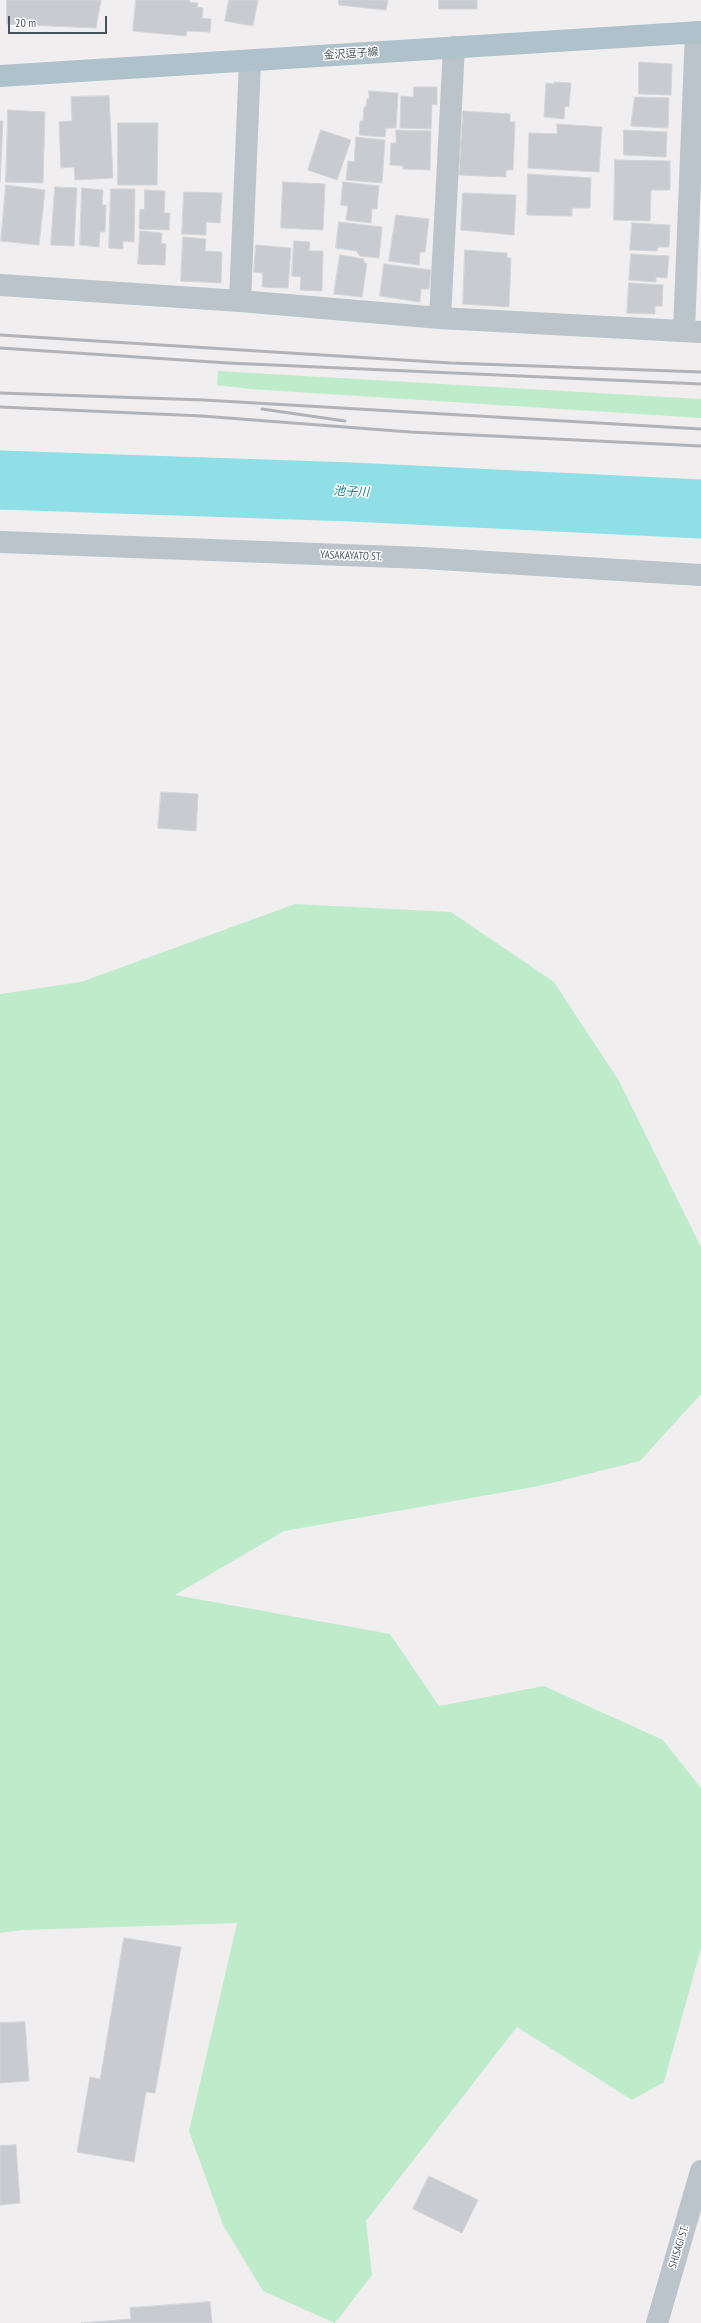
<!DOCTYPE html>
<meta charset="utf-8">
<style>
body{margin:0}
#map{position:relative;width:701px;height:2323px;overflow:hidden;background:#f0eeee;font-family:"PT Sans Narrow",sans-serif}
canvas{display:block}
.scale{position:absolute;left:8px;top:16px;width:99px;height:18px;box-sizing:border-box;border:2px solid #47535a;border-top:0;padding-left:5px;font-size:12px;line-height:14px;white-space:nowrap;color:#47535a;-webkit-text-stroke:3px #fff;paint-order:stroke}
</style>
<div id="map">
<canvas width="701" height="2323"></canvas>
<div class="scale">20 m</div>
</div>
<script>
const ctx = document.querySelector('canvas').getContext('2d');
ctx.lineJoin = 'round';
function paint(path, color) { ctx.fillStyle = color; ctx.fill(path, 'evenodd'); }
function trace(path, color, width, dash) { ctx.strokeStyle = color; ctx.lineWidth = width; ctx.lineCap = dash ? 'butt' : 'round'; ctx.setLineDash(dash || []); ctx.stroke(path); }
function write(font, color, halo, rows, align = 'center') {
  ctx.font = font + ' "PT Sans Narrow","Noto Sans JP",sans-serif'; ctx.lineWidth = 3; ctx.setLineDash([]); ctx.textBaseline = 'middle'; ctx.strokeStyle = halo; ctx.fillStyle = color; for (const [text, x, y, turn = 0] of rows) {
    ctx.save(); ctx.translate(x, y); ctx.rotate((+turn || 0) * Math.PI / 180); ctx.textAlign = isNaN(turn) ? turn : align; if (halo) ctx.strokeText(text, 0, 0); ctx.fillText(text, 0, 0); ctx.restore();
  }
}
paint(new Path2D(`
 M218 371 701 399V418L250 389 217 385Z
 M295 904 451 912 554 982 619 1081 701 1247V1394L640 1461 539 1486 284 1531 175 1595 390 1634 439 1706 544 1686 663 1740 701 1788V1948L664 2082 632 2100 517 2027 366 2221 372 2275 335 2323 263 2291 223 2225 189 2131 237 1923 23 1930 0 1933V994L81 982Z`), '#beecca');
trace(new Path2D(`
 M0 480 352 492 701 509`), '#8edfe6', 59);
const building = new Path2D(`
 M7 0H101L96 28 7 24Z
 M136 0H190L189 2 198 3 197 7 203 8 202 18 211 19 210 32 187 31 186 36 133 31Z
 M229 0H258L253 26 225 21Z
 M339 0H388L386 10 339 5Z
 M439 0H477V9H439Z
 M639 62 672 64 671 95 639 94Z
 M554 82 571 83 569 107 565 106 564 119 544 117 546 83 554 84Z
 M414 87H437V105L432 104 431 129 400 128 401 96 413 97Z
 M369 91 398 93 396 128H386L385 137 359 135 360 121H363L364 107H366L367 99H369Z
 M109 96 113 178 75 180 74 167 61 168 59 122 72 121 71 97Z
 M635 97 669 98 668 128 631 126Z
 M8 110 45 112 43 183 6 182Z
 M463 111 510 114V122H515L513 170H506V177L459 175Z
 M0 121H3L0 182Z
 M118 123H158L157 185H118Z
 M557 124 602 127 599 172 528 168 529 133 557 134Z
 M321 130 351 140 337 180 308 170Z
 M396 130 431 131 430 170 403 169V166L390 165 391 143H396Z
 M624 130 667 132 666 157 624 155Z
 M356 137 385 140 382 183 346 180 348 161 354 162Z
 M615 160 670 161V190H651L650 221 614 220Z
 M528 174 591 178 590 208H572V216L527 215Z
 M283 182 325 184 323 230 281 228Z
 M343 182 379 186 377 209H372L371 223 346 220 348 206 341 205Z
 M6 185 45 190 39 245 1 241Z
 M55 187 77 188 74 246 51 245Z
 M82 188 103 190 102 205H106L105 232H100L99 247 80 245Z
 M111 189H135L134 242 123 241V249L109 248Z
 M145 190 165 191 164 213H170L169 230 139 229 140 209 144 210Z
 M184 192 222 193 220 223 206 222V235L182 234Z
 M463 193 516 195 514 235 461 230Z
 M396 215 429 219 425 252H420L419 265 389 261Z
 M339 222 382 227 379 258 360 256 356 251 336 248Z
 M632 223 670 225 669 247H658L657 251 630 250Z
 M140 231 162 233 161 243 166 244 165 265 138 264Z
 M183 237 206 239 205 251 222 252 221 283 181 281Z
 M294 241 310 242 309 251H323L322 291 300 290 301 277 292 276Z
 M256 245 291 248 288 288 262 287 263 273 254 272Z
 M465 250 507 253V258H511L509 307 463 304Z
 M631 254 669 256 667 278 656 277V282L629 280Z
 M340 255 364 259V263H367L362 297 334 294Z
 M384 264 431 270 429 289H421L420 302 380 296Z
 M629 283 663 285 662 306H655V314L627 313Z
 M161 792 198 794 196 831 158 828Z
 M124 1938 181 1947 155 2093 146 2092 134 2162 77 2152 90 2077 100 2079Z
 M25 2022 29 2081 0 2083V2023Z
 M16 2145 20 2203 0 2205V2146Z
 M429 2176 478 2200 462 2233 413 2209Z
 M210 2302 212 2323H81L131 2319 130 2308Z`);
paint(building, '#c8ccd0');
trace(building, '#d2d5d9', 1);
trace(new Path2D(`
 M0 285 240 301 440 318 701 332
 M240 301 250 61
 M440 318 454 47
 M684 331 696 32
 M0 542 423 558 701 575
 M657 2323 701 2171`), '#bac4ca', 22);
trace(new Path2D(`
 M0 76 701 32`), '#afc1cb', 22);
trace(new Path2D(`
 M0 335 451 363 701 372
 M0 348 228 363 701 384
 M0 393 204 400 701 429
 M0 407 202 416 410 432 701 446
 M262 409 345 421`), '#b0b4b8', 3);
write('11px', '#47535a', '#fff', [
 ["金沢逗子線",351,54,-4],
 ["YASAKAYATO ST.",351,556,2],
 ["SHISAGI ST.",679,2247,-73]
]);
write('italic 12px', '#14808a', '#fff', [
 ["池子川",351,492,2]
]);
</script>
